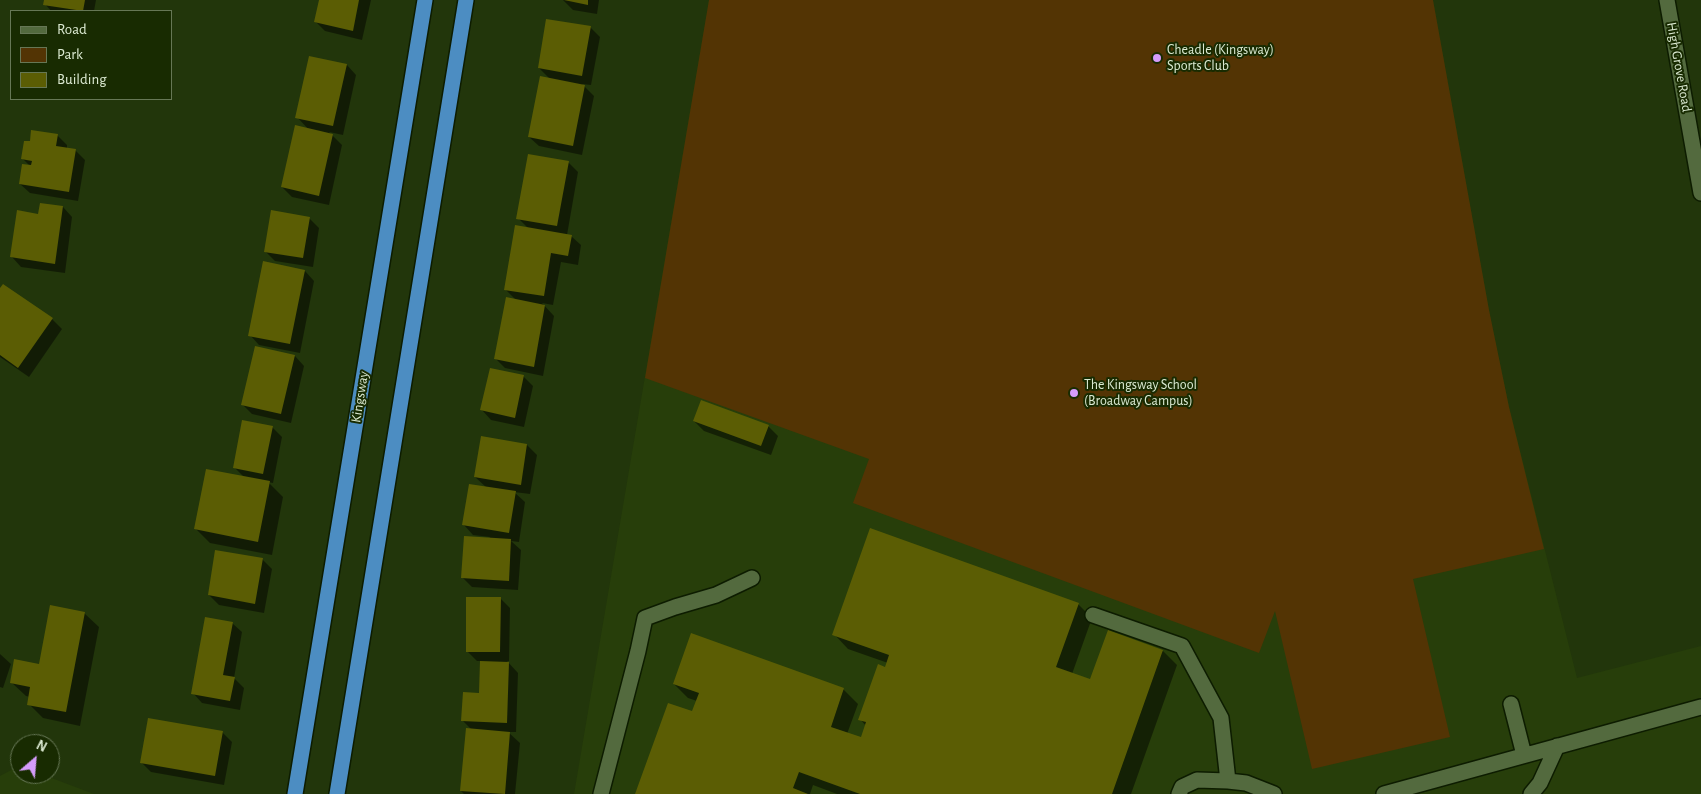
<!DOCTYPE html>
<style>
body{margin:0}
#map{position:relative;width:1701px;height:794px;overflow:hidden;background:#22360b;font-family:"Alegreya Sans",sans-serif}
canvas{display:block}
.legend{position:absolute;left:10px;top:10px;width:162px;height:90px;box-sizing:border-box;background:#182b01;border:1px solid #675;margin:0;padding:6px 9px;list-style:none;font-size:15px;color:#dcead2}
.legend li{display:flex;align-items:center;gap:10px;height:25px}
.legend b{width:25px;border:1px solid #675}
.north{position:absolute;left:10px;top:734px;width:50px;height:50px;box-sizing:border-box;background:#182b01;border:1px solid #675;border-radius:50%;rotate:27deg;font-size:14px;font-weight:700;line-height:20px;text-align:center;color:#dcead2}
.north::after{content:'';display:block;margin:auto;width:18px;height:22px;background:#d59cfb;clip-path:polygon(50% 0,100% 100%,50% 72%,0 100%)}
</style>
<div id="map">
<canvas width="1701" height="794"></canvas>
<ul class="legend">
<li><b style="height:6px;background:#536a3e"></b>Road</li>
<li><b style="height:14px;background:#533404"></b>Park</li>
<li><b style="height:14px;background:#5b5d04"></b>Building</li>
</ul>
<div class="north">N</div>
</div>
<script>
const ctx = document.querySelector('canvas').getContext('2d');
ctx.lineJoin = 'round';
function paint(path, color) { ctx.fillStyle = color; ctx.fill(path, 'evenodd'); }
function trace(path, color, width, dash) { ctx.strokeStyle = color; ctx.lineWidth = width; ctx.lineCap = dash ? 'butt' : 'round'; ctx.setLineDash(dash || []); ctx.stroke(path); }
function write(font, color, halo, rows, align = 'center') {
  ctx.font = font + ' "Alegreya Sans",sans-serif'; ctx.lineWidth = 4; ctx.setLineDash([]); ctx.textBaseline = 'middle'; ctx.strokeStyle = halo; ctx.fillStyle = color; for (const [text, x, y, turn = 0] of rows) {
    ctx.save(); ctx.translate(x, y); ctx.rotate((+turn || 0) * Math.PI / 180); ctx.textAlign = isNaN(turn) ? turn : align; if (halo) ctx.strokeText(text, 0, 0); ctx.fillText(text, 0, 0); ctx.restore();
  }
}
paint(new Path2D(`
 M709 0H1433L1489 310 1509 407 1577 678 1701 646V794H574Z
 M15 768 20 769V774H41L94 794H0V776Z`), '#273e0a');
paint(new Path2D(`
 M709 0H1433L1489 310 1509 407 1544 549 1413 579 1450 737 1312 769 1275 611 1259 653 853 503 869 459 645 378Z`), '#533404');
paint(new Path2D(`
 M45 0H96L94 11H51L45 4Z
 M321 0H371L362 40 325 31 316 22Z
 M563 0H599L597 14 573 10Z
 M590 27 600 37 591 85 582 84 594 96 582 155 539 146 529 137 551 80 539 68Z
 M347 65 356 75 343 135 329 132 342 145 329 205 292 197 282 187 309 130 297 117Z
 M57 135 67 145V149L75 150 85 160 78 201 30 193 20 184 30 166 23 159Z
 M529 155 569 163 578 172 567 235 571 236 581 245 578 265 561 262 553 305 542 303 554 316 543 376 505 368 496 359 516 300 505 289 528 228 518 218Z
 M63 207 72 217 65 273 21 267 12 257 39 215Z
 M309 218 319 228 313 267 275 261 265 251Z
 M305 271 314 281 300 353 259 345 250 335Z
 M0 290 52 319 62 329 29 377 0 357Z
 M295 356 304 366 291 423 252 414 242 404Z
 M523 376 533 386 524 427 491 420 482 410Z
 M694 421 768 426 778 436 771 455 704 431Z
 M272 427 282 437 273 483 268 482 283 497 272 555 210 543 196 529 245 478 234 467Z
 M527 445 537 455 530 494 514 492 525 502 519 542 511 541 521 550 518 590 472 587 462 577 490 537 473 535 464 525 487 488 475 477Z
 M262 559 272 569 264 613 219 605 209 595Z
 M500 598 510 608 509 661H507L518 673 516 732H508L520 743 515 794H464L461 791 472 730 463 721 480 694 481 661H477L467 651Z
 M1078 604 1092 618 1072 674 1091 680 1163 651 1177 665 1131 794H837L813 785 810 794H637L693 713 697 701 688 698 674 684 692 635 844 690 858 704 847 734 862 739 866 726 860 719 888 663 848 649 834 634Z
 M84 613 99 627 80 726 43 718 29 704 30 697 26 696 11 682 40 665Z
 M232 623 242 632 234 678 244 688 240 710 202 703 193 693Z
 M0 654 11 664 3 688 0 687Z
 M222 732 232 742 224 785 151 772 141 762Z`), '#0007');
paint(new Path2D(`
 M44 0H85L83 11 43 5Z
 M319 0H359L353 31 314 22Z
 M564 0H588V5Z
 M546 19 591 26 582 76 538 68Z
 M309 56 347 64 333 126 295 118Z
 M540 76 585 85 573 146 528 137Z
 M295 125 333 134 319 196 281 187Z
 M31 130 58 134 56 146 76 149 69 192 19 184 22 164 31 165 32 161 21 159 24 141H30Z
 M528 154 569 161 557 226 516 219Z
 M40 203 63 206 55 264 10 257 17 210 38 214Z
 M271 210 310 217 303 258 264 252Z
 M515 225 572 235 568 256 551 253 544 296 504 290Z
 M263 261 305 270 290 344 248 336Z
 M3 284 53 318 18 368 0 355V288Z
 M506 297 545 305 534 367 494 359Z
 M255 346 295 355 281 414 241 405Z
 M490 368 524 375 515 418 480 410Z
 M701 400 769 425 761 446 693 421Z
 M242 420 273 426 263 474 233 468Z
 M481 436 527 444 521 485 474 477Z
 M206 469 270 481 258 542 194 529Z
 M469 484 516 491 509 533 462 525Z
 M870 528 1079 603 1056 667 1090 679 1108 630 1163 650 1112 794H860L799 772 793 788 808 794H635L668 703 692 711 699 693 673 684 691 633 844 688 831 727 861 737 866 722 858 720 878 664 885 667 889 655 832 635Z
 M464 536 511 539 509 581 461 578Z
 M215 550 263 558 255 604 208 595Z
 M466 597H501L500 652H466Z
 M50 605 85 612 66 712 27 705 30 687 10 683 14 659 39 664Z
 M205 617 233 622 223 675 235 677 230 701 191 694Z
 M480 661 509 662 507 723 461 721 463 692 479 693Z
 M148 718 223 731 215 776 140 763Z
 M466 728 510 732 505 794 460 791Z`), '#5b5d04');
const service = new Path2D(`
 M1093 615 1182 646 1221 718 1228 781
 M1511 704 1524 755
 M601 794 638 651 645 618 675 607 716 595 752 578
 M1179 794 1182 787 1197 780 1228 781 1246 783 1274 794
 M1384 794 1701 707
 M1531 794 1540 783 1557 746`);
const minor = new Path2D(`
 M1667 0 1701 193`);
const trunk = new Path2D(`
 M295 794 425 0
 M337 794 466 0`);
trace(service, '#0d1c00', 18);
trace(minor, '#0d1c00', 18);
trace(trunk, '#0d1c00', 18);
trace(service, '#536a3e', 15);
trace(minor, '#536a3e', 15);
trace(trunk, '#4c8dc2', 15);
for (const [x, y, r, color] of [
 [1157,58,5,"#d59cfb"],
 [1074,393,5,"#d59cfb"]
]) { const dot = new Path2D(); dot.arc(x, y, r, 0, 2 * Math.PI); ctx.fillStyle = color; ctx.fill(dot); trace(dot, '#182b01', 2); }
write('14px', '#dcead2', '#182b01', [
 ["Cheadle (Kingsway)",1167,50],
 ["Sports Club",1167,66],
 ["The Kingsway School",1084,385],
 ["(Broadway Campus)",1084,401]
], 'left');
write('14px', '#dcead2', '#182b01', [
 ["High Grove Road",1679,67,80],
 ["Kingsway",360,397,-81]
]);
</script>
